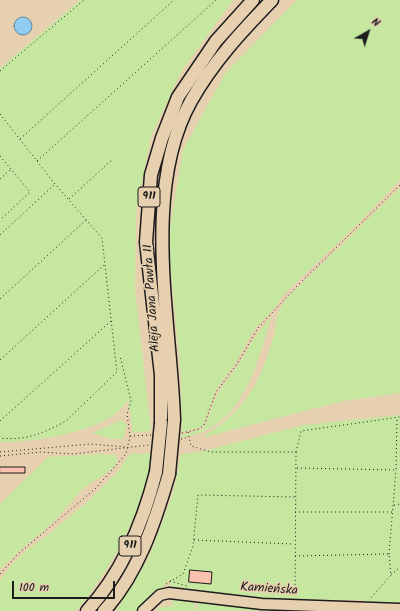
<!DOCTYPE html>
<meta charset="utf-8">
<style>
body{margin:0}
#map{position:relative;width:400px;height:611px;overflow:hidden;background:#e7d0af;font-family:Kalam,sans-serif}
canvas{display:block}
.north{position:absolute;left:348px;top:12px;width:40px;height:40px;-webkit-text-stroke:3px #e7d0af;paint-order:stroke;rotate:39deg;font-size:11px;font-weight:700;line-height:16px;text-align:center;color:#1c1c1c}
.north::after{content:'';display:block;margin:auto;width:14px;height:18px;background:#1c1c1c;clip-path:polygon(50% 0,100% 100%,50% 72%,0 100%)}
.scale{position:absolute;left:12px;top:581px;width:103px;height:18px;box-sizing:border-box;border:2px solid #1c1c1c;border-top:0;padding-left:5px;font-size:12px;line-height:14px;white-space:nowrap;color:#1c1c1c;-webkit-text-stroke:3px #e7d0af;paint-order:stroke}
</style>
<div id="map">
<canvas width="400" height="611"></canvas>
<div class="north">N</div>
<div class="scale">100 m</div>
</div>
<script>
const ctx = document.querySelector('canvas').getContext('2d');
ctx.lineJoin = 'round';
function paint(path, color) { ctx.fillStyle = color; ctx.fill(path, 'evenodd'); }
function trace(path, color, width, dash) { ctx.strokeStyle = color; ctx.lineWidth = width; ctx.lineCap = dash ? 'butt' : 'round'; ctx.setLineDash(dash || []); ctx.stroke(path); }
function write(font, color, halo, rows, align = 'center') {
  ctx.font = font + ' Kalam,sans-serif'; ctx.lineWidth = 3.5; ctx.setLineDash([]); ctx.textBaseline = 'middle'; ctx.strokeStyle = halo; ctx.fillStyle = color; for (const [text, x, y, turn = 0] of rows) {
    ctx.save(); ctx.translate(x, y); ctx.rotate((+turn || 0) * Math.PI / 180); ctx.textAlign = isNaN(turn) ? turn : align; if (halo) ctx.strokeText(text, 0, 0); ctx.fillText(text, 0, 0); ctx.restore();
  }
}
paint(new Path2D(`
 M80 0H233L181 72 151 136 136 213 135 290 151 431 133 433 128 401C123 406 119 411 114 415 88 433 32 443 0 442V68Z
 M297 0H400V180L361 221 282 296 278 304 254 330 235 364 216 390 203 426 182 433 181 377 168 239 183 150 226 72Z
 M400 188V393L343 401 205 437V435C245 411 260 382 273 339 276 330 275 320 279 311 281 306 287 299 291 294Z
 M272 316C258 357 248 413 202 432 196 435 188 436 181 438V436L204 428 216 397 222 387 240 362 256 335Z
 M400 415V604L367 602 363 600 264 599 171 586 169 585 171 578 140 611H116L149 557 173 494 181 454 199 452 304 425Z
 M121 420 127 425 123 439H112L92 433Z
 M135 452 136 454 151 453C147 506 110 571 76 611H0V580L13 563 29 548 44 538 86 503 120 469 128 456Z
 M101 454 115 455 118 461C110 474 94 479 83 489 73 498 66 510 56 519 38 537 17 551 0 570V504L48 457Z
 M171 596 193 599 196 610 198 609 197 599 350 611H155L161 607 173 606Z`), '#c5e7a0');
const water = new Path2D(`
 M14 26a9 9 0 1 1 18 0a9 9 0 1 1-18 0Z`);
paint(water, '#91ccf1');
trace(water, '#62869c', 1);
const building = new Path2D(`
 M0 467H25V473H0Z
 M190 570 212 572 211 584 189 582Z`);
paint(building, '#f9c1ae');
trace(building, '#1c1c1c', 1);
const minor = new Path2D(`
 M143 611 160 595 169 593 262 604 400 609`);
const major = new Path2D(`
 M174 420C171 322 141 190 191 101 213 62 241 32 272 0
 M161 423V375L146 242 151 175 162 138 178 97 216 41 253 0
 M87 611C123 572 143 523 156 472
 M104 611C138 574 155 522 169 474`);
trace(minor, '#1c1c1c', 13);
trace(major, '#1c1c1c', 15);
trace(new Path2D(`
 M0 71 84 0
 M0 114 55 184 102 238 117 372 66 421C44 433 25 441 0 438
 M20 139 174 0
 M0 156 30 192 0 220
 M37 161 216 0
 M0 179 10 170
 M69 199 113 159
 M0 235 54 185
 M0 299 86 220
 M0 360 104 265
 M0 421 111 321
 M188 432 191 446 211 452H296L295 596
 M182 433 199 429 204 425 216 392 237 364 258 328 298 285 400 185
 M130 436 151 435
 M181 439 189 437
 M0 452 91 444 125 447
 M296 452 301 431 400 417
 M0 456 41 452 73 454 149 445
 M297 468 396 470 397 417
 M394 505 400 504
 M295 512H393
 M194 540 293 544
 M389 554 396 470
 M295 556 389 554 391 575 370 599
 M0 574 18 554 96 488 126 454 130 436 127 414 131 401 120 356
 M391 575 400 567
 M170 581 187 586
 M166 584 183 574 193 546 198 495 295 497`), '#1c1c1c', 1, [1, 3]);
trace(minor, '#e7d0af', 10);
trace(major, '#e7d0af', 12);
const majorBridge = new Path2D(`
 M156 472 161 423
 M169 474 174 420`);
trace(majorBridge, '#1c1c1c', 15, []);
trace(majorBridge, '#e7d0af', 12);
for (const [x, y, w] of [
 [149,197,22],
 [130,546,22]
]) { const box = new Path2D(); box.roundRect(x - w / 2, y - 10, w, 20, 3); ctx.fillStyle = '#e7d0af'; ctx.fill(box); trace(box, '#1c1c1c', 1); }
write('bold 12px', '#1c1c1c', null, [
 ["911",149,197],
 ["911",130,546]
]);
write('13px', '#1c1c1c', '#e7d0af', [
 ["Aleja Jana Pawła II",153,298,-94],
 ["Kamieńska",269,590,4]
]);
</script>
